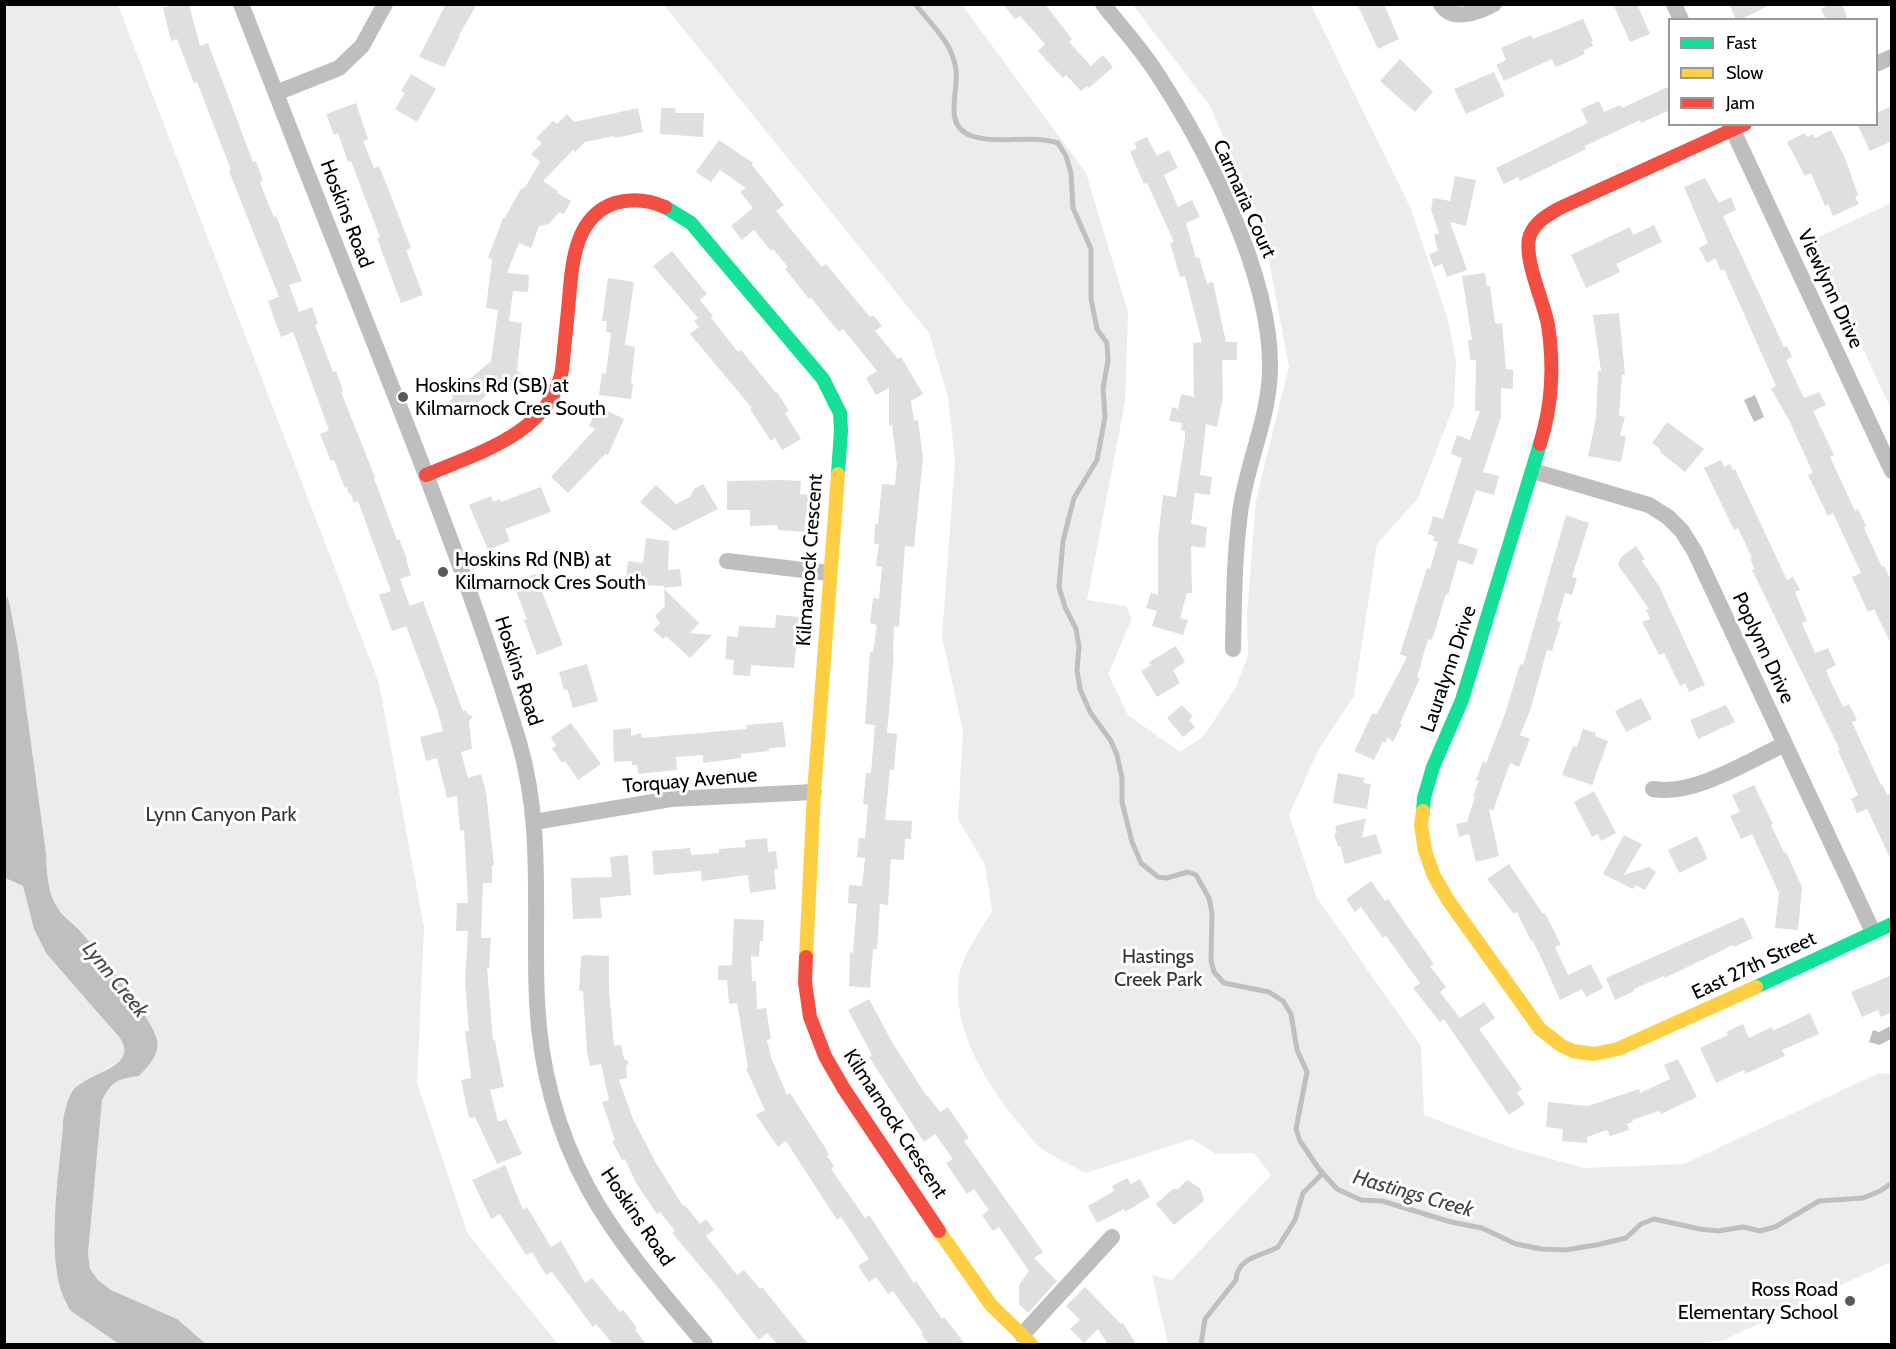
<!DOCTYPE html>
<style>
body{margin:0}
#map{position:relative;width:1896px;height:1349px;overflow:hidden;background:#fff;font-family:Cabin,sans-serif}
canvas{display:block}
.frame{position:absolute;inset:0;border:6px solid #000;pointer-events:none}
.legend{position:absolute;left:1668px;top:18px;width:210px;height:108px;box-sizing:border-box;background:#fff;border:2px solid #999;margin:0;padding:8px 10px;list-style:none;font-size:18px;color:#000}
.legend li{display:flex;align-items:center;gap:12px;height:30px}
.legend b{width:30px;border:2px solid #999}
</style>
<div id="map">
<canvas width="1896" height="1349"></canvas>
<div class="frame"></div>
<ul class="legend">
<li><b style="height:8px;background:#16e098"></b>Fast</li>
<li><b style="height:8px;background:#ffcf43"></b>Slow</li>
<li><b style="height:8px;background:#f24e42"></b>Jam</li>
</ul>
</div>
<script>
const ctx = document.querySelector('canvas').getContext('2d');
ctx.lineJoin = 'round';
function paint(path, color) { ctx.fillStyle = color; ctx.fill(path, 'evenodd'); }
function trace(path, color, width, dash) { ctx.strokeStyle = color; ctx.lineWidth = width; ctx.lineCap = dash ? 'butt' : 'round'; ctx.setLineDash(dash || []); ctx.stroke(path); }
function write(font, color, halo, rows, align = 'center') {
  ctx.font = font + ' Cabin,sans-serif'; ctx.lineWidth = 6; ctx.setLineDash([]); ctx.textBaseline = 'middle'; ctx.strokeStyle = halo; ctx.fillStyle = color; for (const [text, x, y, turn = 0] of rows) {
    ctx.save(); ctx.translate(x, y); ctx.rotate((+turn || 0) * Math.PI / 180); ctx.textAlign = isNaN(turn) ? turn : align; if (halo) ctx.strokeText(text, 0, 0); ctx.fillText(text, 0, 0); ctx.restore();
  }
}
paint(new Path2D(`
 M4 5H118L379 683 424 928 417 1083 468 1234 558 1344H206L177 1319 111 1290 98 1280 90 1269 88 1254 102 1100C112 1081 118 1079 139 1076L140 1009 80 931 57 908 48 885 46 853 18 648 9 601 5 593Z
 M664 5H962L1086 173 1128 312 1125 402 1087 600 1126 606 1132 619 1108 674 1128 715 1180 752 1204 736 1236 687 1248 655 1247 615 1256 500 1289 367 1262 224 1210 106 1133 5H1311L1411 209 1448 320 1456 361 1454 405 1418 498 1377 544 1354 696 1319 749 1289 815 1317 898 1421 1046 1424 1115 1509 1147 1584 1168 1684 1164 1879 1073 1891 1074V1262L1724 1340 1690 1344H1168L1152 1275 1172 1280 1271 1175 1254 1153 1216 1154 1192 1139 1086 1173C1071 1165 1055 1158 1042 1149 1035 1144 1029 1135 1023 1128 990 1090 951 1030 959 976 963 953 981 931 992 911L985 865 958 819 963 731 942 637 955 461 948 397 929 333Z
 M1891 203V409L1812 240Z
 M4 878 23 886 34 929 46 953 61 968 125 1045 126 1051 122 1059 73 1091 63 1120 54 1230 57 1269 62 1292 65 1304 119 1344H5Z`), '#ececec');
paint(new Path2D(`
 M1755 395 1764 417 1754 422 1744 400Z
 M5 593 9 601 18 648 46 853C47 872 47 891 57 907 62 916 73 923 80 931 96 949 154 1020 157 1040 160 1055 148 1066 139 1076 118 1079 112 1081 102 1100L88 1254 90 1269 98 1280 111 1290 177 1319 206 1344H119L71 1311C41 1268 61 1170 63 1120 65 1111 67 1100 72 1092 85 1072 142 1068 119 1037L46 953 34 929 23 886 5 878Z
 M1891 1026V1039L1879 1045 1869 1042 1873 1030 1879 1032Z`), '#bfbfbf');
trace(new Path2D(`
 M915 4C926 18 945 37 951 52 953 58 956 65 956 70 959 92 942 126 972 136 1000 145 1030 134 1058 143L1066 156 1071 173 1073 208 1091 249V299L1097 329 1107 343 1108 361 1103 388 1105 417 1097 460 1074 498 1063 541 1059 587 1065 607 1076 629 1079 646 1077 670 1080 689 1090 712 1111 741 1117 755 1122 778V802L1132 842 1141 863 1158 877 1167 878 1188 872 1196 875 1209 898 1212 913 1211 961 1214 972 1224 983 1269 992 1283 1001 1291 1014 1297 1050 1307 1072 1296 1129 1300 1141 1319 1169 1337 1189 1361 1200 1382 1201 1451 1222 1482 1228 1516 1244 1541 1249 1565 1250 1596 1245 1626 1238 1641 1224 1654 1219 1700 1229 1718 1231 1743 1227 1760 1231 1775 1227 1819 1201 1863 1198 1880 1191 1892 1183
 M1201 1344 1205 1319 1236 1280C1237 1257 1262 1256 1278 1247L1295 1220 1303 1193 1323 1173`), '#bfbfbf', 5);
paint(new Path2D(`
 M175 4H189L200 46 208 43 253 162 256 161 263 181 260 182 266 198 274 217 276 216 302 281 289 285 299 312 312 307 318 324 315 325 333 372 336 371 343 391 341 392 375 477 374 478 397 540 399 539 407 559 406 560 411 575 400 579 410 606 423 601 463 711 466 710 467 714 473 716 469 721 472 749 461 752 468 778 481 774 486 792 494 865H492V883H483L481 938H491L489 968H487L493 1041 495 1040 496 1047 504 1087 490 1090 498 1122 506 1119 522 1154 497 1164 475 1117 469 1118 461 1080 471 1078 465 1031H469L465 981 468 931H456L457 903H468L464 830 460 831 457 796 447 798 437 758 426 761 420 737 443 731 437 709 406 626 392 631 379 595 391 591 358 501 354 503 350 493 349 494 347 487 345 488 334 460 331 461 320 434 329 430 293 332 281 337 268 301 279 297 229 171 231 170 197 82 194 83 177 39 171 41 163 8Z
 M446 4H477L459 35 460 36 444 67 419 57Z
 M1003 4H1045L1072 39 1069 42 1091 66 1103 55 1113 67 1089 88 1087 86 1081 91 1066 75 1063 78 1047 61 1038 51 1045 44 1020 16 1015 19Z
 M1357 4H1384L1399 39 1378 49Z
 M1613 4H1637L1650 34 1630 42Z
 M1729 4H1771L1740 20H1736Z
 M1831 4H1842L1848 20H1826L1821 9Z
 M1583 19 1593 41 1591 42 1593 46 1583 51 1585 54 1556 67 1552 59 1504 81 1496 65 1506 60 1501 48 1531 35 1533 39Z
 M1400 59 1433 92 1415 112 1380 81Z
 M1494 72 1505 96 1466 114 1454 89Z
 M411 74 436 89 417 122 395 109 405 93 401 91Z
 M1670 86V110L1641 123 1640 120 1585 146 1586 149 1520 181 1518 177 1504 184 1496 168 1588 123 1581 109 1599 101 1604 112 1620 105 1622 108Z
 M356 103 368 139 363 141 374 168 379 166 397 211 411 248 406 250 423 295 401 303 377 238 380 237 351 161 348 162 338 133 334 135 326 114Z
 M1892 106V141L1870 151 1857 124H1876V113Z
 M638 108 643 132 615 138 614 136 585 142 575 152 573 150 543 181 558 191 557 193 571 201 564 214 559 212 549 224 539 226 531 248 519 243 507 273 529 275 528 292 513 291 509 321 522 323 517 370 525 379 513 390 504 380 473 407 471 404 459 414 449 402 453 398 451 395 491 361 498 310 486 308 492 259 488 258 503 218H505L520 190 526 186 540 162 531 154 542 143 536 138 553 121 557 124 567 114 574 122Z
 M661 108H676L675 113H704L703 137 660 134Z
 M1831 130 1845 158 1858 195 1855 197 1859 204 1833 216 1828 204 1825 206 1811 173 1805 176 1787 142 1805 133 1807 137 1813 134 1815 138Z
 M1147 137 1157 156 1169 150 1178 168 1164 175 1178 207 1192 200 1200 217 1186 223 1196 258 1199 257 1207 284 1213 282 1226 342H1237V360H1222L1223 397 1217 427 1206 424 1200 475 1212 477 1210 495 1195 493 1191 524 1207 527 1205 548 1191 546 1192 593H1187L1180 618 1188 620 1183 635 1152 626 1157 611 1146 608 1151 593 1158 595V540L1163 495 1176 497 1185 438V431L1181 430 1182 423 1169 421 1172 407 1178 409 1181 394 1194 397 1193 343 1202 342 1185 276 1180 277 1170 243 1174 242 1147 183 1144 184 1130 152 1137 148 1134 143Z
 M719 140 753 163 752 165 784 205 776 211 822 267 826 264 870 317 873 315 882 326 875 331 898 359 901 357 923 394 911 401 914 421 918 420 923 458 914 547 905 546 899 627 894 626 893 654H894L887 733 897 734 894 770 890 769 885 820 912 821 911 839H905L904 860 891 859 888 905 880 904 877 949H873L870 988 849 986 850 952 853 953 857 904 848 903 849 885 862 886 865 858 857 857 859 838H865L868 805 863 804 866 773H871L875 725 865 724 870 652H873L877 625 870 623 873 598 879 599 882 567 876 566 879 544H874L875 524H878L882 484 895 485 897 465 892 425 889 426V388L876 395 866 378 877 371 843 329 839 332 811 298 809 299 785 269 788 267 773 249 771 251 754 230 742 240 731 226 753 208 740 192 746 188 720 170 711 182 696 172Z
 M1455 176 1476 180 1466 226 1450 222 1467 270 1447 277 1442 264 1434 267 1429 254 1438 251 1434 235 1439 233 1431 210 1433 198 1450 201Z
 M1705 178 1719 203 1731 197 1736 210 1723 216 1784 347 1787 346 1792 357 1786 360 1804 398 1819 392 1826 405 1813 411 1834 455 1830 457 1855 511 1858 509 1866 526 1864 528 1882 567 1884 566 1892 582V646L1874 609 1868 612 1852 577 1861 573 1833 513 1828 516 1808 475 1813 473 1789 420 1771 389 1776 386 1724 269 1721 271 1715 258 1707 263 1699 248 1708 243 1684 187Z
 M1654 225 1662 242 1616 264 1620 272 1586 288 1571 255 1630 227 1633 235Z
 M672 251 707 294 700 300 713 316 711 318 738 352 741 350 776 393 777 392 789 411 785 413 801 439 782 450 775 438 771 441 750 409 752 408 690 334 699 327 694 321 698 318 653 266Z
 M1485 273 1487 286H1490L1495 322 1497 324 1502 323 1506 369 1513 370V389L1501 388V417L1483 472 1499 476 1494 495 1476 490 1458 543 1478 549 1473 565 1458 560 1448 595 1446 594 1432 640 1428 639 1417 677 1420 678 1400 723 1402 724 1393 742 1388 737 1385 743 1383 741 1374 760 1356 752 1355 750 1372 714H1377L1407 657 1400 654 1427 568 1430 569 1438 542 1433 541 1434 536 1428 534 1433 516 1443 519 1462 458 1451 454 1457 435 1470 440 1480 411H1475L1476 360H1470L1468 340H1472L1462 276Z
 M608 278 634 282 625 345 635 347 631 383 633 384 631 399 599 395 602 373 606 374 611 333 606 332 607 321H602Z
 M1619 313 1625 375H1622L1619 416 1625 417 1620 435 1626 437 1621 462 1588 456 1596 418 1598 371H1601L1593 315Z
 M598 406 624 419 608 455 605 454 568 493 551 477 595 429 589 426Z
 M1667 422 1704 449 1685 472 1660 452 1661 450 1652 443Z
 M1721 460 1724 467 1730 464 1733 470 1735 469 1787 580 1793 577 1800 590 1795 592 1807 621 1802 623 1815 653 1828 648 1836 665 1826 670 1831 682 1843 707 1849 704 1857 720 1852 722 1881 785 1882 784 1887 795 1892 793V862L1867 809 1857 813 1851 799 1858 795 1838 751 1840 750 1752 570 1755 569 1750 559 1752 558 1738 528 1734 530 1704 468Z
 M782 480 801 481 800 494 811 495 810 514H806L804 532 778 530V525L750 526V510H727V481Z
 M703 484 718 509 674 531 640 502 656 485 676 504 690 497 694 489Z
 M541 487 551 512 505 529 510 541 488 550 469 505 491 496 493 502 500 499 501 502Z
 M1566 515 1589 523 1572 577 1577 578 1572 595 1565 593 1557 621 1561 622 1552 651 1547 650 1530 711 1520 735 1530 739 1519 767 1510 763 1493 811 1489 809 1499 856 1476 862 1469 834 1459 837 1456 824 1467 822 1475 797 1473 796 1479 781 1476 780 1483 761 1486 763 1506 711 1520 664 1523 665Z
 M646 538 669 541 668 570 680 569 682 586 664 588V586L640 585 641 580 626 578 628 561 643 563Z
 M1636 546 1645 559 1642 561 1659 586 1705 685 1689 692 1685 683 1680 686 1664 653 1659 655 1642 622 1650 619 1646 610 1649 609 1618 565 1621 557Z
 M535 574 563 645 537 655 524 620 527 619 513 583Z
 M664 589 699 623 690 633 712 635 690 658 666 636 663 639 653 630 660 623 655 616 665 606Z
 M776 615 799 617 794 668 751 665 750 676 733 675 734 660 725 659 727 636 738 637 739 626 775 628Z
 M1176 646 1185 662 1173 670 1180 683 1157 697 1141 671 1151 665 1149 662Z
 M587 664 598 701 573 708 567 689 564 690 559 672Z
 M1641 698 1652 719 1626 732 1615 711Z
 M1182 705 1193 717 1189 720 1195 727 1183 737 1167 718Z
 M1726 705 1735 722 1698 739 1690 720Z
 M783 722 786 747 769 748V751L741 754V758L703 763V755L676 757 677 770 638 774 637 765H632V761L614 762 613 730 631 728V736L641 733 642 738 747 729 746 725Z
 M571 723 601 764 578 780 565 761 562 763 552 748 556 746 551 737Z
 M1583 729 1596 733 1595 736 1608 741 1592 785 1562 775 1573 746 1577 747Z
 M1338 773 1365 778 1363 783 1371 784 1367 809 1333 803Z
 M1754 785 1773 824 1771 825 1784 853 1786 852 1802 887 1798 930 1775 928 1779 893 1752 834 1741 839 1730 816 1740 812 1732 795Z
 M1594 791 1616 833 1601 841 1598 834 1592 837 1574 802Z
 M1366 818 1362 838 1376 834 1382 853 1345 864 1340 846 1338 847 1334 834 1337 833 1335 826Z
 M1624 835 1642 844 1624 875 1649 867 1656 872 1645 890 1635 885 1633 889 1603 874Z
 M1697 836 1708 859 1679 873 1668 850Z
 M767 838 768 852 776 851 778 869H774L776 889 750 893 748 875 702 881 701 871 654 875 652 851 690 848 691 855 719 853V849L746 847 745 840Z
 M628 855 631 895 600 898 602 918 573 919 571 878 612 877 610 857Z
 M1509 864 1543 914 1545 913 1561 945 1555 947 1568 975 1591 964 1603 988 1586 997 1582 989 1560 1000 1540 955 1532 940 1531 941 1517 912 1514 914 1487 879Z
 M1371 881 1385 901 1388 899 1434 964 1430 966 1446 987 1440 992 1460 1018 1484 1002 1495 1018 1479 1029 1522 1089 1517 1093 1525 1104 1509 1115 1444 1019 1440 1022 1413 988 1420 983 1386 936 1383 938 1361 907 1355 912 1346 899Z
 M1743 917 1753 938 1734 947 1733 945 1665 978 1664 976 1634 989V991L1615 1000 1606 978Z
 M734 919 764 920 763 941H760L759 957 751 956 752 981H756L757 1009 766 1008 771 1039 767 1040 771 1057 787 1095 790 1093 826 1149 829 1155 827 1156 834 1166 831 1169 865 1218 869 1215 914 1283 916 1281 942 1319 944 1317 965 1344H929L921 1334 923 1333 893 1291 888 1294 876 1277 869 1282 858 1266 869 1259 841 1217 837 1220 786 1141 778 1147 756 1115 765 1110 746 1069 748 1067 737 1003 729 1004 727 980H718V966L732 965Z
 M585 955 609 956V989L614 1046 621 1045 624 1059 629 1062 626 1067 627 1078 619 1080 633 1119 656 1163 683 1206 685 1205 700 1224 706 1219 714 1230 706 1236 737 1275 744 1270 760 1289 762 1287 808 1344H777L767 1333 759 1340 716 1285 672 1233 675 1231 660 1212 657 1214 636 1183 625 1159 622 1160 612 1141 615 1140 602 1102 609 1100 601 1064 590 1066 587 1052 583 991H579L581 956Z
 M1892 975V1012L1881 1017 1878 1010 1862 1017 1851 992Z
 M869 999 892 1042 927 1097 928 1096 940 1112 948 1107 969 1138 964 1141 1043 1252 1034 1258 1057 1281 1028 1313 1019 1304V1285L1029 1271 999 1227 993 1231 982 1215 989 1210 974 1189 967 1194 946 1163 953 1159 935 1134 924 1142 869 1057 872 1055 848 1010Z
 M1810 1013 1819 1034 1782 1050 1785 1056 1745 1074 1744 1070 1716 1083 1700 1048 1728 1035 1726 1032 1743 1024 1749 1038 1772 1027 1773 1031Z
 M1678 1059 1697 1097 1661 1114 1659 1111 1632 1120 1633 1122 1627 1124 1629 1130 1610 1136 1607 1130 1587 1137V1143L1562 1141 1563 1129 1546 1127 1548 1102 1588 1106 1639 1089 1640 1093 1670 1079 1664 1065Z
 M505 1165 523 1210 527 1207 551 1247 561 1241 585 1283 592 1278 620 1312 623 1310 637 1328 635 1330 646 1344H613L596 1324 593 1327 552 1272 546 1275 532 1252 526 1255 500 1214 491 1219 472 1180Z
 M1127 1178 1131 1184 1140 1179 1150 1197 1125 1212 1124 1209 1097 1223 1088 1206 1114 1191 1112 1186Z
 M1187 1180 1200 1188 1204 1201 1174 1225 1156 1204 1173 1189H1178Z
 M1085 1287 1121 1324 1123 1323 1136 1344H1108L1098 1329 1084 1343 1070 1329 1080 1320 1066 1306Z`), '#dfdfdf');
trace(new Path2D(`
 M241 4C289 128 338 251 387 375 435 496 481 617 519 742 544 827 533 914 537 1001 540 1066 557 1131 588 1188 619 1245 664 1295 705 1344
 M1103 4C1120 26 1139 46 1154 69 1205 146 1271 273 1270 367 1270 417 1246 464 1240 513 1234 558 1234 604 1233 649
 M1441 4C1452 23 1479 12 1494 4
 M1674 4 1681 20
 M1876 64 1892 57
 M276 93 339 68 362 46 385 4
 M1730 124 1892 471
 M1533 471 1649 505 1668 517 1682 531 1695 552 1873 932
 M727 561 829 573
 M1653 789C1694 796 1747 762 1785 744
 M534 822 671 799 814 792
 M1022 1335 1112 1237`), '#bebebe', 16);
trace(new Path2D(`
 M665 207 691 223 823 379 840 413 841 430 838 474
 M1423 811 1424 798 1433 767 1462 700 1540 444
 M1756 987 1892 924`), '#16e098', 14);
trace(new Path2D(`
 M1423 811 1421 825 1425 851 1434 876 1448 900 1540 1029 1562 1046 1573 1051 1594 1054 1618 1049 1756 987
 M806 957 814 792 838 474
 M939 1231 991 1305 1031 1344`), '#ffcf43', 14);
trace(new Path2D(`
 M1540 444C1552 406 1554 364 1548 325 1544 302 1522 256 1530 235 1536 221 1548 215 1560 208L1745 124
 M426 475C478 453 550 433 562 370 564 350 566 330 568 310 572 271 571 218 615 203 632 198 649 200 665 207
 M806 957 805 982 810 1017 825 1056 844 1089 939 1231`), '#f24e42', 14);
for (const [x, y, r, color] of [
 [403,397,6,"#595959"],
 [443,572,6,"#595959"],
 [1850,1301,6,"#595959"]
]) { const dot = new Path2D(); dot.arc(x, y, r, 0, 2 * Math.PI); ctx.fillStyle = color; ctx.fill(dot); trace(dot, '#fff', 2); }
write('20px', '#000', '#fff', [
 ["Carmaria Court",1244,199,66],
 ["Hoskins Road",346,214,69],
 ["Viewlynn Drive",1830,289,65],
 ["Kilmarnock Crescent",810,560,-86],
 ["Poplynn Drive",1763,648,65],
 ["Lauralynn Drive",1449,669,-71],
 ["Hoskins Road",518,671,72],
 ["Torquay Avenue",690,781,-5],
 ["East 27th Street",1754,966,-25],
 ["Kilmarnock Crescent",895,1124,57],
 ["Hoskins Road",637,1217,56]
]);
write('20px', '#000', '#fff', [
 ["Hoskins Rd (SB) at",415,386],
 ["Kilmarnock Cres South",415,409],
 ["Hoskins Rd (NB) at",455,560],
 ["Kilmarnock Cres South",455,583],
 ["Ross Road",1838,1290,"right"],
 ["Elementary School",1838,1313,"right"]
], 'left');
write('20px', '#333', '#fff', [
 ["Lynn Canyon Park",221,815],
 ["Hastings",1158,957],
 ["Creek Park",1158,980]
]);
write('italic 21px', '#444', '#fff', [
 ["Lynn Creek",115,980,51],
 ["Hastings Creek",1413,1194,16]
]);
</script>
